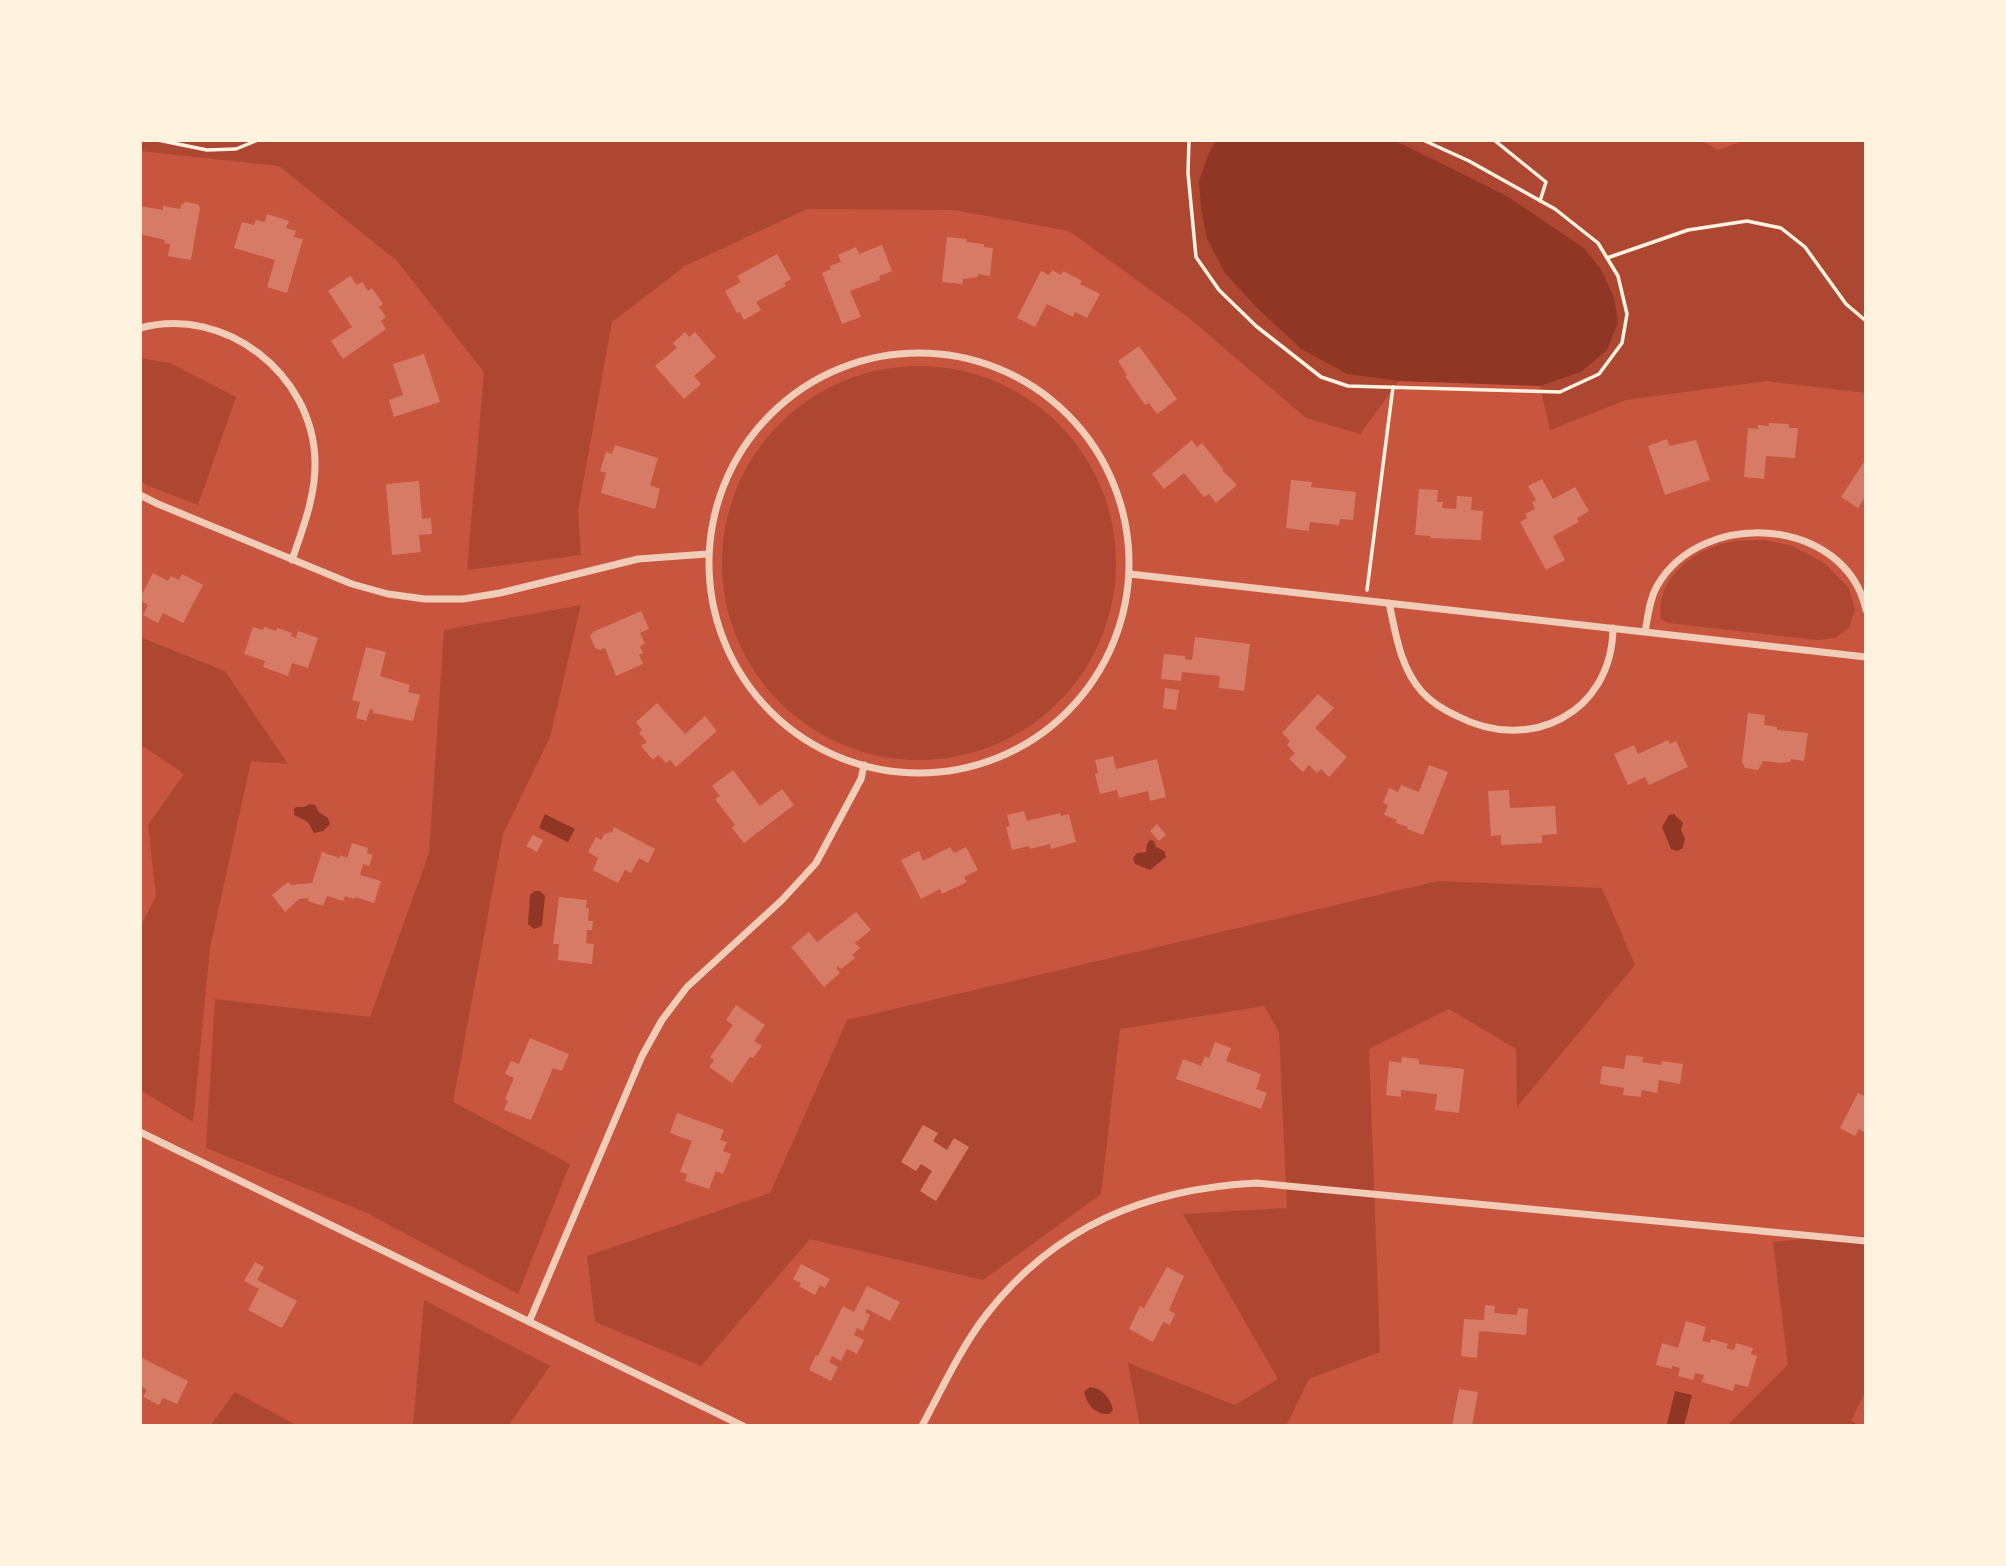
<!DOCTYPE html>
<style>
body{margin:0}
#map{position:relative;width:2006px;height:1566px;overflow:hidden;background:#c8553d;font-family:"Work Sans",sans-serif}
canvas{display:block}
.frame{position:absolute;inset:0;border:142px solid #fff3e0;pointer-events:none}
</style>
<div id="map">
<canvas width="2006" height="1566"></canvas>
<div class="frame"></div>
</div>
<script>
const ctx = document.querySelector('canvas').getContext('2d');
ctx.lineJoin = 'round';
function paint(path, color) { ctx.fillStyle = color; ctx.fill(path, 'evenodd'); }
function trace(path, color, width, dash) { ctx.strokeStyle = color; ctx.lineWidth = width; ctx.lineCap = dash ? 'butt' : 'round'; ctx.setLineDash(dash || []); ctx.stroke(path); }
paint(new Path2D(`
 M140 140H1216L1208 155 1258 309 1301 349 1347 374 1399 381 1360 434 1306 418 1189 318 1069 231 954 210 807 209 685 266 612 322 578 511 581 555 467 570 484 372 397 261 279 166 140 151Z
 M1394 140H1701L1718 150 1745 140H1862L1866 144V393L1766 381 1626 400 1550 430 1540 386 1581 372 1614 297 1601 269 1584 248 1507 196Z
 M140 358 170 363 236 397 198 505 146 485 140 479Z
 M722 563a197 197 0 1 1 394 0a197 197 0 1 1-394 0Z
 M1764 540 1793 546 1824 563 1849 588 1855 610 1849 628 1835 638 1817 640 1668 623 1661 619C1655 577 1697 546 1737 541 1746 540 1755 540 1764 540Z
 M581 605 550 737 503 834 453 1102 570 1164 518 1294 365 1212 206 1148 215 999 370 1017 429 853 444 630Z
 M140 637 225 671 288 764 251 761 210 948 193 1122 140 1090V927L156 896 148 825 184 774 140 744Z
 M1438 881 1602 888 1635 965 1517 1107 1516 1049 1449 1009 1369 1049 1380 1352 1309 1379 1286 1426H1140L1128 1363 1235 1405 1278 1379 1183 1214 1287 1208 1279 1032 1264 1006 1120 1029 1101 1194 983 1280 810 1239 701 1366 595 1322 587 1256 770 1193 847 1020Z
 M1848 1235 1866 1237V1391L1851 1421 1862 1426H1727L1788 1365 1773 1242Z
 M424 1300 550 1366 508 1426H413Z
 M235 1392 298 1426H210Z`), '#ae4732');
paint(new Path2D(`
 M1216 140H1394L1507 196 1584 248 1601 269 1614 297 1618 323 1607 350 1581 372 1540 386 1399 381 1347 374 1301 349 1258 309 1225 273 1207 239 1201 208 1199 181 1208 155Z
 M310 804 315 805 319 812 328 818 330 824 323 831 314 833 308 822 294 815V809L296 807H304Z
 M545 814 575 829 568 842 539 828Z
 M1674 814 1683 823 1681 830 1685 838 1683 848 1677 851 1671 849 1662 827 1669 815Z
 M1150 840 1154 841 1156 847 1164 851 1166 857 1150 870 1135 864 1133 858 1137 853 1146 852 1147 844Z
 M535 891H540L545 896 542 926 534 929 528 924 530 895Z
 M1090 1387C1103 1389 1110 1397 1113 1410L1109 1414C1095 1415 1087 1405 1084 1392Z
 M1675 1391 1692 1395 1684 1426 1667 1424Z`), '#8f3625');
paint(new Path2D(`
 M186 202 198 204 200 208 191 260 168 256 170 244 164 243 165 240 140 234V206L163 210V206L180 209 181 205Z
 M267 214 289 221 286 228 296 231 294 237 303 239 287 293 267 287 275 260 234 248 242 222 254 225 256 220 265 222Z
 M947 237 967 239 966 242 984 244V247L993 248 990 276 978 274V277L963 279 962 284 942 282Z
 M882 245 892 271 879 276 880 280 850 291 861 317 842 324 822 273 831 269 830 266 841 262 838 255 856 247 859 254Z
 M777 254 791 279 784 283 786 286 756 302 761 310 744 320 740 312 737 313 725 291 741 282 737 276Z
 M1052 270 1061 275 1063 271 1082 281 1080 284 1100 294 1087 318 1075 312 1073 317 1047 304 1035 327 1017 318 1041 271 1049 275Z
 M350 276 357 285 362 282 368 291 372 288 383 304 379 307 386 317 381 321 386 329 343 359 331 341 352 327 328 291Z
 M685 332 689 337 695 332 716 357 694 376 701 384 684 399 655 366 677 348 673 343Z
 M1139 346 1177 399 1157 414 1149 403 1145 405 1125 376 1127 375 1118 361Z
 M424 354 440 402 394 417 389 400 403 395 393 364Z
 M1769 423 1789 424V428H1798L1795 458 1766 456 1764 479 1744 477 1748 428 1758 429V425L1769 426Z
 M1667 439 1669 446 1696 440 1710 480 1665 495 1648 446Z
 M1192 440 1197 447 1202 443 1223 469 1222 470 1237 485 1216 503 1209 494 1204 497 1184 473 1164 489 1152 474Z
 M615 445 658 458 650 485 660 489 655 509 601 493 606 473 600 471 606 452 612 454Z
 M1866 459V496L1858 508 1841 497Z
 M1542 479 1553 499 1575 487 1589 511 1577 518 1579 522 1553 536 1565 560 1546 570 1520 522 1527 518 1525 514 1535 509 1532 502 1536 500 1528 486Z
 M1291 480 1312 482 1311 487 1356 492 1353 520 1340 519 1339 525 1310 522 1309 531 1286 528Z
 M419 481 422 519 431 518 432 534 419 535 421 552 392 555 386 484Z
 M1419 489 1438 490 1437 502H1443L1442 508 1456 509 1457 496 1472 497 1471 510 1483 511 1481 540 1430 538V536L1415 535Z
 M153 573 168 581 171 576 179 580 182 574 203 585 183 623 163 613 158 623 143 615 148 605 140 600V598Z
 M641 611 649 629 640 633 645 644 640 646 643 653 639 655 643 664 616 676 605 648 600 650 595 648 590 636 593 632Z
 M253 627 263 630 264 627 276 631 277 628 292 633 291 636 296 638 298 631 318 638 308 668 292 663 288 676 263 667 265 661 244 654Z
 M1195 637 1250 644 1244 691 1219 688 1220 676 1182 672 1181 681 1161 679 1164 654 1185 656V659L1192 660Z
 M366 647 386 652 380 676 410 685 408 692 420 695 413 721 373 713V710L370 709 366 721 356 718 360 702 352 700Z
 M1165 688 1179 690 1176 710 1163 708Z
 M1318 694 1334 708 1315 728 1347 757 1329 777 1321 769 1317 773 1309 765 1303 772 1289 759 1295 753 1287 745 1290 741 1282 733Z
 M657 703 685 734 705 716 717 731 676 767 670 760 666 763 658 755 653 760 641 746 647 742 639 733 642 730 636 722Z
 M1748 713 1765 715 1764 725 1777 727V730L1808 733 1804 761 1791 759 1790 762 1780 763 1763 761 1758 770 1745 768 1742 762Z
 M1668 740 1670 744 1676 741 1688 767 1649 785 1645 777 1628 785 1614 754 1634 745 1638 754Z
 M1113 756 1116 769 1157 759 1166 797 1150 801 1148 791 1119 798 1117 790 1100 794 1095 774 1098 773 1095 760Z
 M1429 765 1448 772 1423 835 1407 829 1408 827 1396 823 1397 820 1384 815 1388 805 1383 803 1389 788 1398 792 1401 785 1419 792Z
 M733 770 760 806 782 789 794 805 744 843 732 828 735 825 715 799 720 796 712 786Z
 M1509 790 1510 808 1555 806 1557 834 1542 835V843L1501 845V835L1491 836 1488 791Z
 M1024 811 1027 821 1060 813 1061 816 1069 814 1076 842 1051 849 1050 844 1030 849 1029 846 1012 850 1006 827 1010 826 1007 815Z
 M1157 824 1166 835 1159 841 1150 831Z
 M614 827 655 849 648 863 639 858 631 873 625 870 618 883 593 870 598 858 588 852 596 837 601 840 604 834 612 832Z
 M533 835 543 840 537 852 526 846Z
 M352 843 368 848 367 853 373 855 369 866 363 864 360 875 381 881 374 903 355 897 354 899 345 896 343 901 327 896 323 906 308 901 309 898 299 899 285 912 272 895 288 882 291 885 312 883 322 852 339 858 340 855 347 858Z
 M950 847 954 853 966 847 978 870 964 877 967 882 942 894 940 889 921 899 901 860 919 851 923 861Z
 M559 897 587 900 586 908 589 909 588 921H593L592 930H587L586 943 594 944 592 964 558 960 559 944H553Z
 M856 912 871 930 855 943 860 948 852 955 855 958 841 969 838 966 836 968 840 973 824 987 791 947 809 932 817 942Z
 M736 1005 765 1025 754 1041 762 1046 753 1058 750 1057 732 1083 709 1067 714 1060 710 1057 733 1025 726 1020Z
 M530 1038 569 1054 562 1071 553 1068 531 1120 504 1110 508 1100 505 1099 514 1078 505 1074 511 1061 519 1064Z
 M1215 1042 1231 1048 1226 1061 1261 1074 1256 1089 1267 1093 1261 1109 1176 1079 1183 1059 1201 1066 1205 1056 1209 1058Z
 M1626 1055 1643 1057 1642 1062 1661 1065 1662 1061 1683 1064 1680 1084 1659 1080 1657 1093 1642 1090 1641 1097 1623 1095 1624 1088 1600 1084 1602 1066 1624 1069Z
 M1402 1057 1419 1059V1064L1464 1069 1459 1113 1435 1110 1437 1094 1401 1090V1097L1386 1095 1389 1061 1401 1063Z
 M1858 1093 1866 1097V1133L1859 1129 1855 1136 1840 1128Z
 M677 1113 724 1130 720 1140 727 1142 723 1151 731 1154 723 1174 716 1171 709 1189 685 1181 687 1174 680 1172 692 1141 670 1133Z
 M923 1125 938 1133 933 1141 947 1150 954 1138 969 1147 936 1201 920 1191 932 1171 921 1164 916 1171 901 1162Z
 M255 1262 264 1267 257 1280 297 1301 282 1328 248 1310 259 1289 244 1281Z
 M801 1264 830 1279 825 1288 820 1285 815 1295 799 1286 801 1283 793 1279Z
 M1167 1267 1184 1276 1169 1310 1175 1314 1170 1325 1163 1322 1153 1342 1129 1329 1140 1306 1144 1308Z
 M867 1286 900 1302 890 1321 867 1309 865 1312 870 1315 863 1331 857 1328 854 1335 864 1340 857 1354 847 1349 841 1361 832 1356 829 1362 838 1367 831 1381 809 1370 816 1355 818 1356 843 1306 854 1312Z
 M1485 1305 1495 1306 1494 1313 1517 1315 1518 1308 1528 1309 1526 1335 1479 1331 1477 1358 1461 1356 1464 1319 1484 1320Z
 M1686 1321 1706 1327 1702 1341 1710 1343 1711 1339 1728 1344 1726 1348 1734 1350 1736 1343 1753 1348 1751 1354 1757 1356 1748 1387 1735 1384 1733 1391 1702 1382 1704 1375 1695 1373 1693 1380 1678 1376 1680 1368 1672 1366V1369L1656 1365 1662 1343 1678 1348Z
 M140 1357 188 1381 177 1404 163 1398 159 1405 143 1397 147 1390 140 1386Z
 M1459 1389 1478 1392 1472 1426H1452Z`), '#d67c66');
trace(new Path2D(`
 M158 140 207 150 236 149 258 140
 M1189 140 1188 173 1196 257 1219 290 1256 326 1321 377 1348 386 1560 392 1599 374 1622 343 1627 314 1618 276 1598 243 1555 209 1469 161 1423 140
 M1494 140 1546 182 1540 201
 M1607 258 1688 230 1747 221 1781 228 1805 247 1846 304 1866 321
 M1367 590 1393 387`), '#fff3e0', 3.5);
trace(new Path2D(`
 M140 328C225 305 313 374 315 461 316 495 303 528 292 560
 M709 563a210 210 0 1 1 420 0a210 210 0 1 1-420 0Z
 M140 495 158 504 352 584 388 594 425 599H463L500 593 638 559 707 554
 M1130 574 1866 657
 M1389 603C1396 635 1400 667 1422 692 1432 703 1444 710 1457 716 1530 754 1612 713 1613 628
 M1645 632C1648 617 1649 600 1657 586 1702 507 1846 517 1866 610
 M140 1132 743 1426
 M529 1322 642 1056 662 1020 687 987 782 900 816 863 861 779 864 765
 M922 1426C942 1389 960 1349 986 1315 1055 1226 1146 1189 1256 1183L1866 1241`), '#f1ccb7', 7);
</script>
